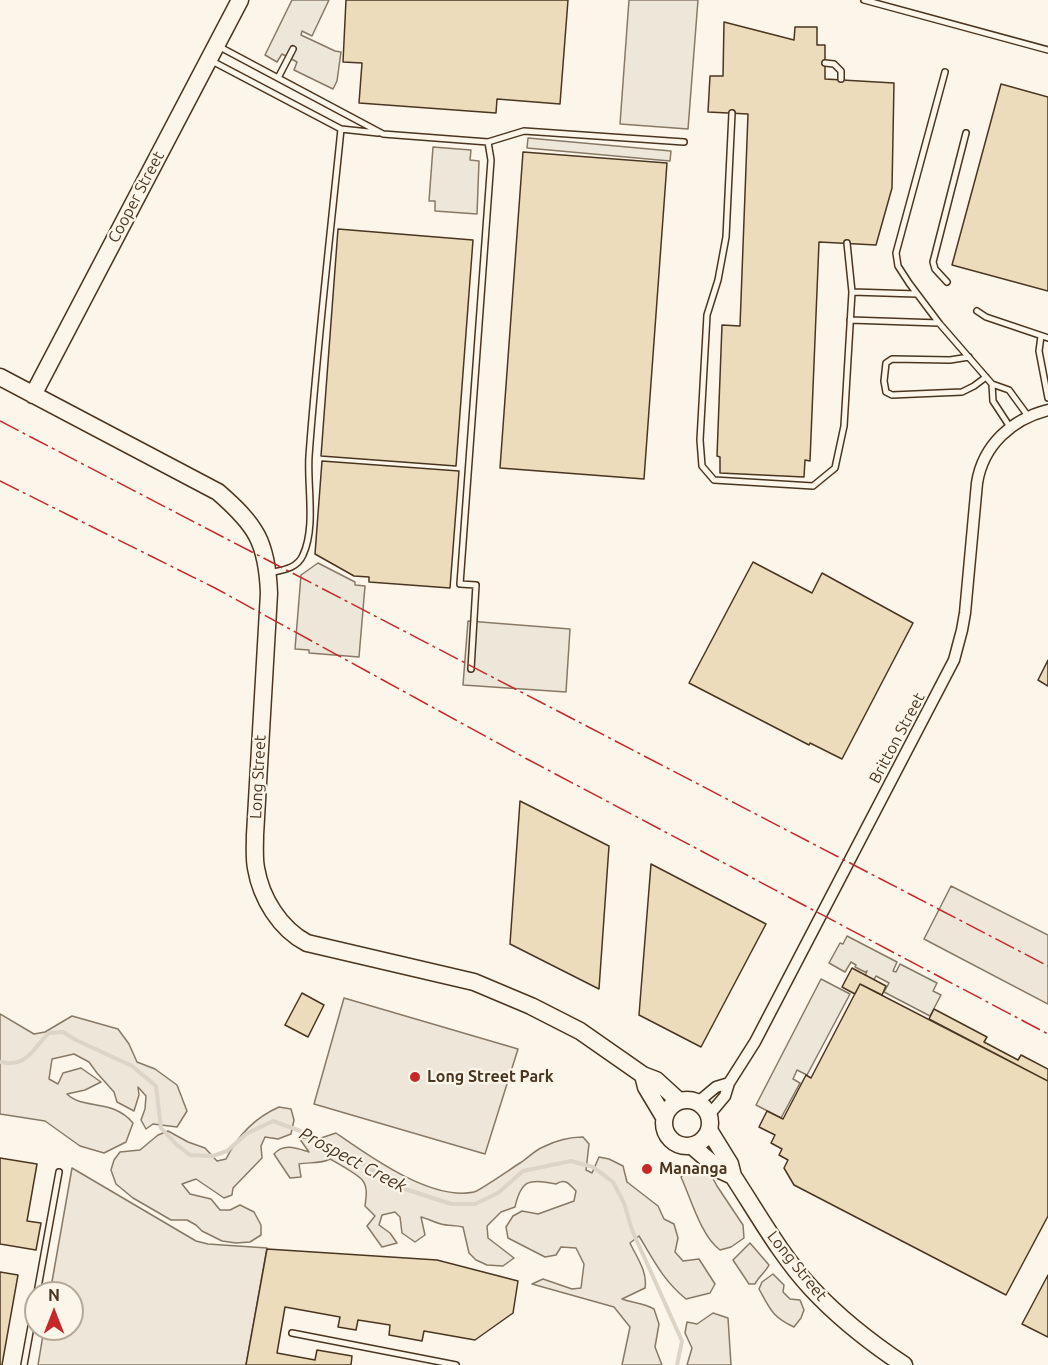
<!DOCTYPE html>
<style>
body{margin:0}
#map{position:relative;width:1048px;height:1365px;overflow:hidden;background:#fbf6e9;font-family:Ubuntu,sans-serif}
canvas{display:block}
.north{position:absolute;left:24px;top:1281px;width:60px;height:60px;box-sizing:border-box;background:#fbf6e9;border:2px solid #b4a999;border-radius:50%;rotate:0deg;font-size:16px;font-weight:700;line-height:24px;text-align:center;color:#4a3520}
.north::after{content:'';display:block;margin:auto;width:21px;height:27px;background:#c62828;clip-path:polygon(50% 0,100% 100%,50% 72%,0 100%)}
</style>
<div id="map">
<canvas width="1048" height="1365"></canvas>
<div class="north">N</div>
</div>
<script>
const ctx = document.querySelector('canvas').getContext('2d');
ctx.lineJoin = 'round';
function paint(path, color) { ctx.fillStyle = color; ctx.fill(path, 'evenodd'); }
function trace(path, color, width, dash) { ctx.strokeStyle = color; ctx.lineWidth = width; ctx.lineCap = dash ? 'butt' : 'round'; ctx.setLineDash(dash || []); ctx.stroke(path); }
function write(font, color, halo, rows, align = 'center') {
  ctx.font = font + ' Ubuntu,sans-serif'; ctx.lineWidth = 4.5; ctx.setLineDash([]); ctx.textBaseline = 'middle'; ctx.strokeStyle = halo; ctx.fillStyle = color; for (const [text, x, y, turn = 0] of rows) {
    ctx.save(); ctx.translate(x, y); ctx.rotate((+turn || 0) * Math.PI / 180); ctx.textAlign = isNaN(turn) ? turn : align; if (halo) ctx.strokeText(text, 0, 0); ctx.fillText(text, 0, 0); ctx.restore();
  }
}
const green = new Path2D(`
 M951 886 1048 935V1004L924 939Z
 M344 998 518 1049 485 1154 314 1104Z
 M0 1014 34 1034 45 1032 72 1016 118 1029 129 1044 137 1062 155 1069 177 1085 187 1111 177 1127 153 1124 146 1129 141 1120 145 1109 146 1096 138 1087 139 1095 134 1111 117 1102 114 1092 97 1073 89 1062 74 1054 52 1059 49 1079 58 1084 63 1073 81 1068 101 1082 85 1090 67 1094C83 1110 112 1098 133 1123L126 1142 104 1153 80 1146 45 1121 0 1114Z
 M279 1107 291 1109 294 1120 291 1134 278 1139 265 1137 261 1146 262 1158 233 1188 232 1195 224 1198 196 1179 182 1184 190 1194 211 1199 220 1210H230L240 1205 254 1212 261 1225V1235L250 1242 236 1243 222 1241 202 1231 196 1225 187 1220H171L133 1198 116 1184 111 1170 114 1160 120 1152 140 1150 158 1135 168 1131 188 1142 205 1148 217 1161 226 1159C238 1135 254 1118 279 1107Z
 M336 1133C369 1156 431 1201 474 1192 479 1191 512 1168 520 1163 528 1158 535 1150 543 1147 555 1141 570 1137 583 1137L589 1144 586 1170 592 1173 599 1157 609 1159 623 1166 627 1182 658 1206 664 1219 674 1224 678 1238 675 1252 683 1261 699 1259 715 1284 710 1293 686 1299C663 1280 654 1261 639 1236L630 1243C636 1256 648 1272 645 1288L622 1299C633 1303 644 1303 654 1309L659 1324 655 1347 662 1365H622L630 1327 614 1307 532 1284 543 1279 572 1289 581 1288 584 1264 576 1248 561 1247 556 1255 545 1257 508 1238 506 1227 513 1216 522 1211 538 1214 574 1201 576 1191C569 1184 566 1178 556 1184 529 1178 521 1180 515 1207L501 1212 487 1226 488 1238 514 1258 503 1266 487 1265 476 1260 469 1253 463 1227C455 1225 448 1226 441 1224 434 1222 428 1219 421 1217L425 1235 415 1242 402 1233 400 1217 395 1212 382 1215 379 1225 390 1233 397 1243 382 1247 367 1226 375 1216 365 1206C366 1198 368 1188 363 1181 359 1175 337 1163 330 1159 321 1164 309 1162 299 1164L301 1177 290 1178 274 1154C284 1143 296 1148 309 1152L299 1138H321Z
 M694 1166 703 1167 710 1173 717 1186 743 1225 744 1238 731 1247 720 1250C701 1236 691 1199 681 1177Z
 M72 1168 196 1241 208 1244 267 1248 246 1365H38L44 1329H72V1293H50Z
 M750 1243 769 1265C765 1273 759 1276 755 1284H749L733 1260Z
 M773 1274 784 1285 783 1292 790 1299 800 1300 804 1310 801 1318 794 1327C772 1317 770 1309 759 1289L762 1282Z
 M713 1313 728 1318 731 1365H687L692 1348 685 1333 687 1322 697 1324Z`);
paint(green, '#ede6d9');
trace(green, '#887966', 1.5);
const parking = new Path2D(`
 M292 0H329L312 36 302 31 301 35 335 51 341 52 337 81 333 89 294 70 297 62 282 54 277 62 265 55Z
 M629 0H698L688 129 620 124Z
 M528 138 671 151 670 161 527 148Z
 M433 147 471 150 470 160 479 161 477 214 435 211V201H429Z
 M318 563 355 582V585L365 586 359 657 309 653V650L295 649 301 575Z
 M468 621 570 629 566 692 463 685Z
 M847 936 897 962 893 971 896 972 900 964 937 983 933 991 941 995 930 1016 884 992 889 983 876 976 871 985 863 981 867 971 865 972 855 967 856 965 851 962 845 972 829 963 840 943 843 944Z
 M821 979 850 994 807 1075 797 1070 793 1079 800 1083 781 1118 756 1105Z`);
paint(parking, '#ede7d9');
trace(parking, '#887966', 1.5);
trace(new Path2D(`
 M0 1062C28 1068 32 1049 49 1033L63 1032 76 1040 132 1066 156 1086 161 1128 177 1145 190 1155 213 1156 227 1151 246 1134 273 1121 303 1132 331 1148 359 1161 396 1186 451 1204H475L498 1193 523 1171 571 1161 593 1167 613 1182 624 1203 632 1230 682 1341 677 1365`), '#dcd4c6', 4);
const building = new Path2D(`
 M346 0H568L560 104 497 99 496 113 359 103 362 63 343 62Z
 M724 22 794 40 795 27H817V45H825V79L894 83 892 188 876 245 819 242 810 461 805 460 804 477 720 473V457L717 456 722 325 740 326 748 114 708 112 710 76H723Z
 M1001 84 1048 97V291L952 265Z
 M523 152 667 163 644 479 500 468Z
 M338 229 473 240 456 466 321 456Z
 M322 461 459 471 450 588 369 582V577L354 576 315 554Z
 M753 562 812 593 822 573 913 623 842 759 810 743 809 745 689 683Z
 M1048 660V686L1038 680Z
 M520 801 609 846 599 989 510 944Z
 M651 864 766 924 701 1047 639 1015Z
 M852 968 886 986 882 995 860 984 855 994 842 987Z
 M860 984 1048 1081V1216L1006 1295 794 1185 784 1168 788 1160 779 1155 782 1149 771 1143 775 1135 759 1127 767 1111 783 1119 806 1075 811 1078Z
 M302 993 324 1005 308 1037 285 1025Z
 M934 1009 987 1037 984 1042 1018 1060 1021 1055 1048 1069V1081L929 1019Z
 M0 1158 37 1164 27 1221 41 1223 36 1250 0 1244Z
 M267 1249 437 1260 518 1281 513 1313 475 1340 424 1331 422 1341 389 1335 390 1325 358 1320 356 1330 338 1327 340 1317 285 1307 277 1353 315 1360 317 1350 352 1356 351 1365H246Z
 M0 1272 18 1275 2 1365H0Z
 M1048 1275V1337L1022 1324Z`);
paint(building, '#ecdcbc');
trace(building, '#4a3520', 1.5);
const lane = new Path2D(`
 M864 0 1048 50
 M218 46 383 134 488 142 524 131 684 142
 M210 60 341 129 378 133
 M825 63 834 64 841 71V79
 M945 72 896 253 898 266 909 283 939 323 992 384 1009 390 1028 416
 M278 78 293 49
 M732 113 726 237 718 280 707 315 700 440 702 466 714 480 813 486 835 468 844 426 852 292 847 243
 M947 282 935 269 933 262 966 133
 M852 292 917 294
 M977 311 986 317 1048 338
 M850 320 939 323
 M1041 336 1039 351 1048 398
 M969 357 950 360 892 359 886 363 884 381 886 392 892 395 962 392 974 386 986 377
 M992 384 993 401 1010 427
 M269 573C282 570 297 569 303 555 316 527 307 486 309 456 317 347 330 238 341 129
 M471 669 476 585 460 584 491 160 488 142
 M37 1293 59 1172
 M292 1333 456 1365
 M24 1365 36 1299`);
const street = new Path2D(`
 M698 1102 716 1087 729 1083
 M709 1115 725 1096 729 1083 755 1042 954 660 962 630 965 613 977 483C983 445 1012 419 1048 410`);
const secondary = new Path2D(`
 M0 377 218 492C256 525 267 542 269 593L255 835C255 846 254 858 256 868 261 898 280 929 307 943L474 982 531 1006 580 1031 643 1075 656 1080 679 1101
 M33 395 240 0
 M643 1075 646 1087 664 1117
 M664 1123a23 23 0 1 1 46 0a23 23 0 1 1-46 0Z
 M709 1130 730 1164 733 1176C758 1214 781 1256 812 1289 839 1318 871 1343 904 1365
 M692 1146 720 1170 733 1176`);
trace(lane, '#4a3520', 8);
trace(street, '#4a3520', 13);
trace(secondary, '#4a3520', 19);
trace(lane, '#fbf6e9', 5);
trace(street, '#fbf6e9', 10);
trace(secondary, '#fbf6e9', 16);
trace(new Path2D(`
 M0 421 1048 966
 M0 481 215 588 527 759 1048 1034`), '#c62828', 1.5, [21, 4.5, 3, 4.5]);
for (const [x, y, r, color] of [
 [415,1077,6,"#c62828"],
 [647,1169,6,"#c62828"]
]) { const dot = new Path2D(); dot.arc(x, y, r, 0, 2 * Math.PI); ctx.fillStyle = color; ctx.fill(dot); trace(dot, '#fbf6e9', 2); }
write('16px', '#4a3520', '#fbf6e9', [
 ["Cooper Street",136,197,-62],
 ["Britton Street",897,738,-62],
 ["Long Street",258,777,-87],
 ["Long Street",797,1266,51]
]);
write('bold 16px', '#4a3520', '#fbf6e9', [
 ["Long Street Park",427,1077],
 ["Mananga",659,1169]
], 'left');
write('italic 18px', '#4a3520', '#fbf6e9', [
 ["Prospect Creek",353,1160,28]
]);
</script>
